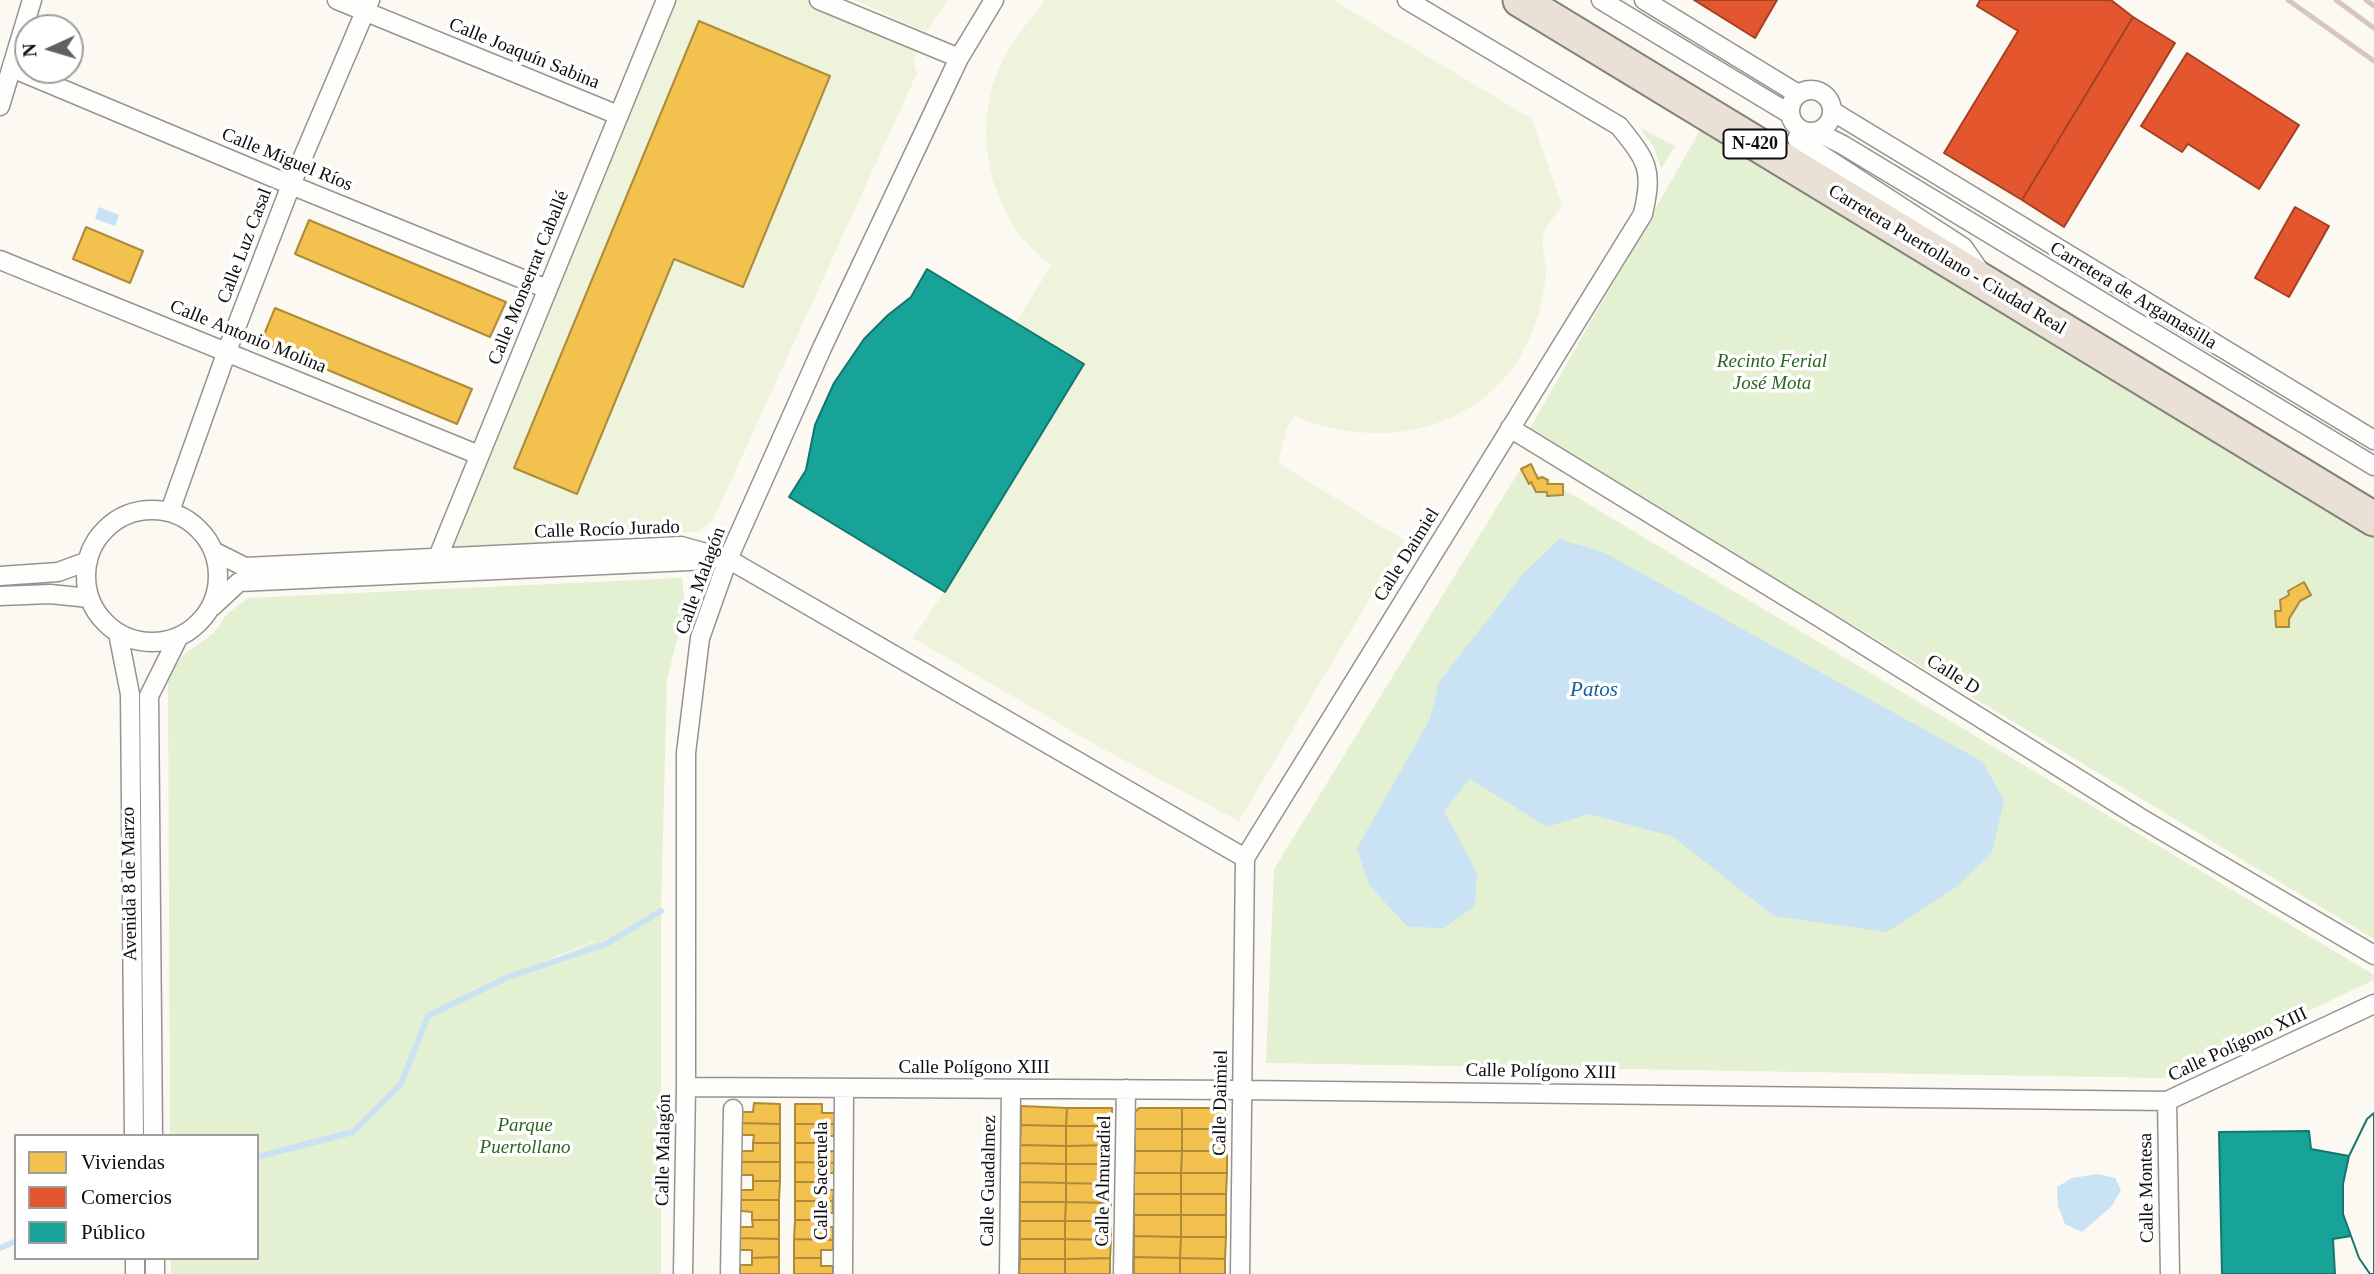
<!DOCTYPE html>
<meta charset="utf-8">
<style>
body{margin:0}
#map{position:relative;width:2374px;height:1274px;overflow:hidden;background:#fbf9f2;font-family:"Times New Roman",serif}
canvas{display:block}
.legend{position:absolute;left:14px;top:1134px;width:245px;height:126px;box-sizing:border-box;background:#fff;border:2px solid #9e9e9e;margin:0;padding:9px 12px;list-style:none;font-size:21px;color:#0d0d0d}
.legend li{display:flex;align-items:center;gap:14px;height:35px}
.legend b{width:35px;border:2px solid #9e9e9e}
.north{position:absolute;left:14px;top:14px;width:70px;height:70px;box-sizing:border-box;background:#fff;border:2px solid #9e9e9e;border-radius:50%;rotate:266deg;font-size:19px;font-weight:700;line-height:28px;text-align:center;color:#0d0d0d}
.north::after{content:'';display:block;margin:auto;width:24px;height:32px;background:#60605d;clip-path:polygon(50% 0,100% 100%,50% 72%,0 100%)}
</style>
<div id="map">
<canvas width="2374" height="1274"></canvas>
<ul class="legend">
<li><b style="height:19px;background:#f2c14e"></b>Viviendas</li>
<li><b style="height:19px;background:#e4572e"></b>Comercios</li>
<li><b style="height:19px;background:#17a398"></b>Público</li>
</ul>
<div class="north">N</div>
</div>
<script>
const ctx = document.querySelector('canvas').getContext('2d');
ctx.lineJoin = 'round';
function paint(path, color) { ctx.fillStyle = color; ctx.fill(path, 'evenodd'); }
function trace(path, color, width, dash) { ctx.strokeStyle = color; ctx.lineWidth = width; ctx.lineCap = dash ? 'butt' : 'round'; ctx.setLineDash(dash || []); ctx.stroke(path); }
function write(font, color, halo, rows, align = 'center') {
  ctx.font = font + ' "Times New Roman",serif'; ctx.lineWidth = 7; ctx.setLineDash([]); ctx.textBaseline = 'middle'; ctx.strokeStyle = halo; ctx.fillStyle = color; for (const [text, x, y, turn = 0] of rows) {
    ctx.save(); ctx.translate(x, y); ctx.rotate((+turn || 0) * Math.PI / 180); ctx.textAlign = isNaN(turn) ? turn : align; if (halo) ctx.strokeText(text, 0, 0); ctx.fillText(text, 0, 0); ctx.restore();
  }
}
paint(new Path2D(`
 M1702 127 2374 538V939L1529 430Z
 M1640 128 1675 146 1661 169 1654 147Z
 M1523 465 2374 975V980L2165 1078 1266 1063 1274 869Z
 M682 578 685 609 667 679 661 911V1274H171V1258H257V1136H170L168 678 176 663 185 654 214 633 227 614 248 598ZM595 940V941L463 1000 508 977Z`), '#e3f0d2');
paint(new Path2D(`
 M666 0H819L920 42 913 61 917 73 713 520 699 532H670L438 557Z
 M855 0H948L926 32Z
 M1045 0H1333L1532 119 1562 206C1557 214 1544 227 1543 237 1541 247 1546 259 1546 269 1545 288 1541 309 1534 327 1497 428 1387 455 1294 416L1287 428 1278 463 1404 540 1239 821 1101 748 913 638 944 592 789 497 806 470 815 425 834 383 864 339 888 315 911 297 927 269 1017 321 1051 266C1045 259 1037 254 1031 248 986 199 972 122 1002 62 1013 39 1030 20 1045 0Z`), '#edf4db');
paint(new Path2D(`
 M99 207 119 215 115 226 95 219Z
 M1559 539 1603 552 1983 762 2004 801 1992 853 1956 887 1887 932 1774 916 1672 836 1588 814 1547 827 1470 779 1444 811 1477 873 1475 906 1444 928 1408 927 1369 885 1357 848 1430 719 1439 682 1524 573Z
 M2098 1174 2115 1178 2121 1190 2112 1206 2082 1232 2065 1224 2058 1206 2057 1187 2072 1178Z`), '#c9e3f5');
const homes = new Path2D(`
 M699 21 830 76 743 287 674 259 577 494 514 468Z
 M309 220 506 302 490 337 295 254Z
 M86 227 143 251 130 283 73 259Z
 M275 308 472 389 457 424 261 342Z
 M1531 464 1538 479 1542 477 1548 480 1547 484H1563V495L1547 496V492H1536L1531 482 1529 484 1521 469Z
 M2304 582 2311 595 2300 601 2289 619V627H2276L2275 611H2281L2280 600 2289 595 2288 591Z
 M754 1103 780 1104V1124L741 1123V1112H753Z
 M795 1104H822V1113H835L834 1124H795Z
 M1021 1106 1067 1108 1066 1126 1021 1125Z
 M1067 1108H1112V1126H1066Z
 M1139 1108H1182V1129H1134L1135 1112Z
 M1182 1108H1223L1227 1113V1129H1182Z
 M741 1123 780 1124V1143H753L754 1135H741Z
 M795 1124H834V1136H822V1143H795Z
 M1021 1125 1066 1126V1146L1020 1145Z
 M1066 1126H1112L1111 1145 1066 1146Z
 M1134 1129H1182V1151H1135Z
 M1182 1129H1227V1151H1182Z
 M753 1143H780V1162H741V1151H753Z
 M795 1143H822V1151H834V1163L795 1162Z
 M1020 1145 1066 1146V1164L1020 1163Z
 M1111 1145V1164H1066V1146Z
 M1135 1151H1182L1181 1173H1134Z
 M1182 1151H1227V1173H1181Z
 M741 1162H780V1181H753V1175H741Z
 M795 1162 834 1163V1173H822V1182H795Z
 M1020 1163 1066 1164V1183L1020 1182Z
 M1066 1164H1111V1184L1066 1183Z
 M1134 1173H1181V1194H1134Z
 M1181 1173H1227L1226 1194H1181Z
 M753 1181H780L779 1200H741L740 1190H753Z
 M795 1182H822L821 1190H834L833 1201H795Z
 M1020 1182 1066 1183V1202H1020Z
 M1066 1183 1111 1184V1203L1066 1202Z
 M1134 1194H1181V1215H1134Z
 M1181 1194H1226V1215H1181Z
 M741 1200H779V1220H752V1212L741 1211Z
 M795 1201H833V1213H821V1220H795Z
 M1020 1202H1066L1065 1221H1020Z
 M1066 1202 1111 1203V1221H1065Z
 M1134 1215H1181V1237L1134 1236Z
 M1181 1215H1226V1237H1181Z
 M752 1220H779V1239L740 1238V1227H753Z
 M795 1220H821V1227H833V1240L794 1239Z
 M1020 1221H1065V1239H1020Z
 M1065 1221H1111V1240L1065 1239Z
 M1134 1236 1181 1237 1180 1258 1134 1257Z
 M1181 1237H1226L1225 1259 1180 1258Z
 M740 1238 779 1239V1257L752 1258V1250H740Z
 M794 1239 833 1240V1250H821V1258H794Z
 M1020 1239H1065V1259H1020Z
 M1065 1239 1111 1240 1110 1258 1065 1259Z
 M779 1257V1274H740V1265H752V1258Z
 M1134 1257 1180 1258V1274H1134Z
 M794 1258H821V1266H833V1274H794Z
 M1110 1258V1274H1065V1259Z
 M1180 1258 1225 1259V1274H1180Z
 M1020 1259H1065V1274H1019Z`);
paint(homes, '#f2c14e');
trace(homes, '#ad8b3a', 2);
const shops = new Path2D(`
 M1694 0H1777L1755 38Z
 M1980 0H2111L2133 17 2022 200 1944 153 2018 31 1977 6Z
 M2133 17 2175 43 2064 227 2022 200Z
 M2187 53 2299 125 2259 189 2188 144 2182 152 2141 126Z
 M2295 207 2329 226 2289 297 2255 278Z`);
paint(shops, '#e4572e');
trace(shops, '#a44124', 2);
const public = new Path2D(`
 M927 269 1084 364 945 592 789 497 806 470 815 425 834 383 864 339 888 315 911 297Z
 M2374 1113V1274H2370L2359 1258 2351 1236 2333 1239 2335 1274H2222L2219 1132 2309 1131 2311 1149 2349 1156 2367 1119Z
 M2374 1113V1274H2370L2359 1258 2343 1214V1184L2349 1156 2367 1119Z`);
paint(public, '#17a398');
trace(public, '#14766e', 2);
trace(new Path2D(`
 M257 1157 353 1132 401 1084 428 1016 508 977 606 944 661 911
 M0 1248 16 1241`), '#c9e3f5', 6);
const street = new Path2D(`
 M337 0 618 115
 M819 0 959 58
 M1601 0 1790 114
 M1644 0 1798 94
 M12 68 291 185 547 289
 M1790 111a21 21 0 1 1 42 0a21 21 0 1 1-42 0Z
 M0 106 32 0
 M1832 111 2374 440
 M1802 131 1797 139 1963 247 1979 270
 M1817 132 1843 145 2374 466
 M0 260 479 455
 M1510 428 1819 617 2139 817 2374 955
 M86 576a66 66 0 1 1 132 0a66 66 0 1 1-132 0Z
 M170 511 227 351 291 185 370 0
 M215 552 245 567 681 546 728 559 1245 858
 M439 572 438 557 666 0
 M0 576 58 572 88 561
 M0 596 50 594 89 598
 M212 607 239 582 710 560
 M118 633 130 694 134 1136
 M686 1087 1242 1090 2167 1101 2374 1004
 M2167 1101 2170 1274
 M153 1136 149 696 178 638
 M135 1258V1274
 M155 1258V1274
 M683 1274 686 1087V753L700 638 728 559 822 348 959 58 994 0
 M730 1274 733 1109
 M843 1274 844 1088
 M1009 1274 1011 1089
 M1123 1274 1126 1089
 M1240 1274 1245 858 1643 214C1653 169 1648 162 1619 126L1407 0`);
const highway = new Path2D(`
 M1520 0 2374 519`);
trace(street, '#949390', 21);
trace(highway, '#81817d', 37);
trace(street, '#fefefd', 18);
trace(highway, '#eae0d5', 33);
trace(new Path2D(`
 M2288 0 2374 61
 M2336 0 2374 28
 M2366 0 2374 6`), '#d7c5c4', 5);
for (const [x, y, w] of [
 [1755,144,63]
]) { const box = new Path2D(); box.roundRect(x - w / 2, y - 14.5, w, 29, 5); ctx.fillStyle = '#fff'; ctx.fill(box); trace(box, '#0d0d0d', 2); }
write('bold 18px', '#0d0d0d', null, [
 ["N-420",1755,144]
]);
write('19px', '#0d0d0d', '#fff', [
 ["Calle Joaquín Sabina",524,54,22],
 ["Calle Miguel Ríos",287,160,22],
 ["Calle Luz Casal",245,246,-69],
 ["Carretera Puertollano - Ciudad Real",1947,260,31],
 ["Calle Monserrat Caballé",529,278,-68],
 ["Carretera de Argamasilla",2133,296,31],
 ["Calle Antonio Molina",248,337,22],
 ["Calle Rocío Jurado",607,530,-2],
 ["Calle Daimiel",1407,555,-58],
 ["Calle Malagón",701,581,-70],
 ["Calle D",1953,675,32],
 ["Avenida 8 de Marzo",130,884,-91],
 ["Calle Polígono XIII",2238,1045,-25],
 ["Calle Polígono XIII",974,1068],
 ["Calle Polígono XIII",1541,1072,1],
 ["Calle Daimiel",1221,1103,-89],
 ["Calle Malagón",664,1150,-89],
 ["Calle Saceruela",822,1181,-90],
 ["Calle Guadalmez",989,1181,-89],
 ["Calle Almuradiel",1104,1181,-89],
 ["Calle Montesa",2147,1188,-91]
]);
write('italic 19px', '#29651e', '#fff', [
 ["Recinto Ferial",1772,362],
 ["José Mota",1772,384],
 ["Parque",525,1126],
 ["Puertollano",525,1148]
]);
write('italic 21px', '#175d9f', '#fff', [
 ["Patos",1594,690]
]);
</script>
